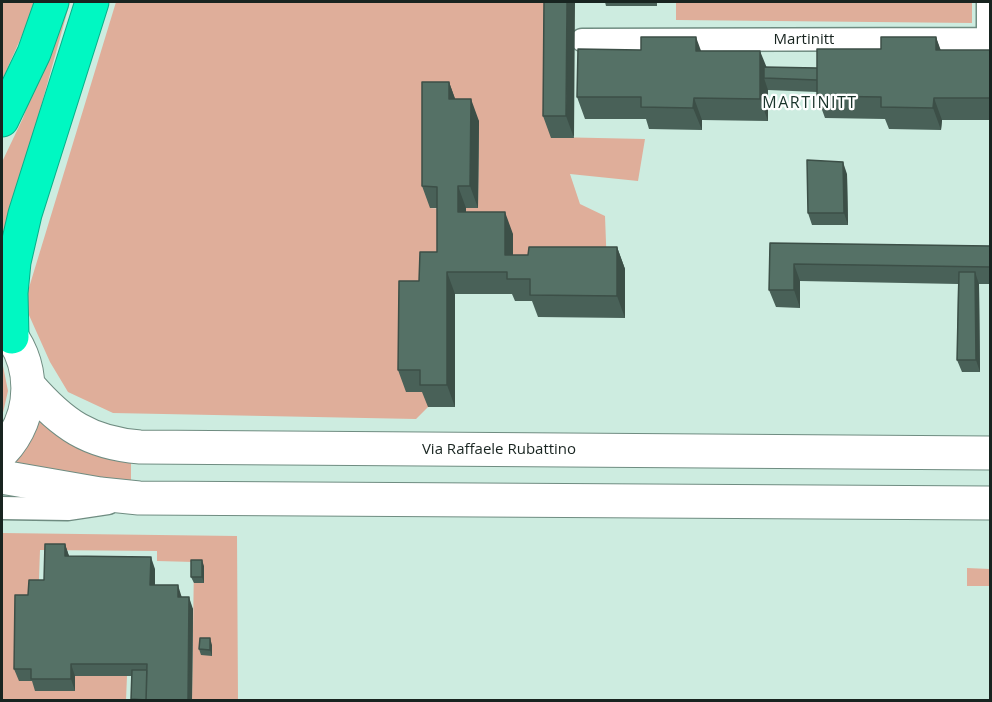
<!DOCTYPE html>
<style>
body{margin:0}
#map{position:relative;width:992px;height:702px;overflow:hidden;background:#cdece0;font-family:"Open Sans",sans-serif}
canvas{display:block}
.frame{position:absolute;inset:0;border:3px solid #182420;pointer-events:none}
</style>
<div id="map">
<canvas width="992" height="702"></canvas>
<div class="frame"></div>
</div>
<script>
const ctx = document.querySelector('canvas').getContext('2d');
ctx.lineJoin = 'round';
function paint(path, color) { ctx.fillStyle = color; ctx.fill(path, 'evenodd'); }
function trace(path, color, width, dash) { ctx.strokeStyle = color; ctx.lineWidth = width; ctx.lineCap = dash ? 'butt' : 'round'; ctx.setLineDash(dash || []); ctx.stroke(path); }
function write(font, color, halo, rows, align = 'center') {
  ctx.font = font + ' "Open Sans",sans-serif'; ctx.lineWidth = 4.5; ctx.setLineDash([]); ctx.textBaseline = 'middle'; ctx.strokeStyle = halo; ctx.fillStyle = color; for (const [text, x, y, turn = 0] of rows) {
    ctx.save(); ctx.translate(x, y); ctx.rotate((+turn || 0) * Math.PI / 180); ctx.textAlign = isNaN(turn) ? turn : align; if (halo) ctx.strokeText(text, 0, 0); ctx.fillText(text, 0, 0); ctx.restore();
  }
}
paint(new Path2D(`
 M2 2H37L2 80Z
 M65 2H70L2 247V162L23 118Z
 M116 2H552L551 137 645 139 638 181 570 174 580 204 605 216 607 269H537L466 234V208H478L479 121 430 208 445 209 428 407 416 419 113 413 68 392 50 362 24 304Z
 M676 2H972V23L676 20Z
 M2 361 8 391 2 417Z
 M40 421C71 447 89 458 131 462V486L14 463 31 441Z
 M2 533 237 536 238 700H192L194 562 157 561V551L40 550 35 691H75V676H127L126 700H2Z
 M967 568 990 569V586H967Z`), '#dfae9a');
const street = new Path2D(`
 M582 40 988 39V2
 M2 508 68 509 108 503`);
const secondary = new Path2D(`
 M2 325C37 361 36 416 2 452
 M29 386C62 424 89 443 140 447L990 453
 M2 477 100 494 139 498 990 503`);
const highway = new Path2D(`
 M2 120 34 53 52 2
 M12 337 11 293 14 262 25 214 92 2`);
trace(street, '#6f8c81', 25);
trace(secondary, '#6f8c81', 35);
trace(highway, '#08ae89', 35);
trace(street, '#fff', 22);
trace(secondary, '#fff', 33);
trace(highway, '#00f8c2', 33);
paint(new Path2D(`
 M544 2 574 138H551L543 116Z
 M605 2H657V6H606Z
 M936 37 940 50H990V178V120H942L941 130 889 129 885 119 825 118 817 96V92L768 90V121L702 120V130L649 129 646 119H585L577 97 700 51 766 67 817 68 881 49Z
 M449 82 455 99 479 121 478 208H466V212L513 234V255H528L617 247 625 269V318L538 317 532 301H515L512 294H455V407H428L422 392H406L398 370 419 281 437 252V208H430L422 186Z
 M847 174 848 225H812L808 213Z
 M770 243 990 246V284H979L980 372H962L957 360 958 284 800 281V308L776 307 769 290Z
 M65 544 69 556 155 569V585L182 597 193 609 192 700H131L132 676H75V691H35L32 681H19L14 669 28 595 44 580Z
 M204 566V583H194L191 577Z
 M212 645V656L201 655 199 649Z`), '#496158');
paint(new Path2D(`
 M567 2H575L574 138 566 116Z
 M696 37 704 59 696 51Z
 M936 37 944 59 936 50Z
 M760 51 769 73 764 78 768 90V121L760 99Z
 M449 82 457 104 449 99Z
 M694 98 702 120V130L693 108Z
 M934 98 942 120 941 130 933 108Z
 M471 99 479 121 478 208 470 186Z
 M843 162 847 174 848 225 844 213Z
 M458 186 466 208V234L458 212Z
 M505 212 513 234V277L505 255Z
 M617 247 625 269V318L617 296Z
 M794 264 800 281V308L794 290Z
 M447 272 455 294V407L447 385Z
 M975 272 979 284 980 372 976 360Z
 M65 544 69 556H65Z
 M151 557 155 569V597L150 585Z
 M202 560 204 566V583L202 577Z
 M178 585 182 598 178 597Z
 M189 597 193 609 192 700H188Z
 M210 638 212 645V656L210 650Z
 M71 664 75 676V691L71 679Z`), '#3c4f47');
const building = new Path2D(`
 M544 2H567L566 116H543Z
 M641 37H696V51H760V99L694 98 693 108 641 107V97H577L578 49 641 50Z
 M881 37H936V50H990V98H934L933 108 881 107V97L817 96V49H881Z
 M764 67 817 68V80L764 78Z
 M422 82H449V99H471L470 186H458V212H505V255H528L529 247H617V296L530 295V279H507V272H447V385H420V370H398L399 281H419L420 252H437V187L422 186Z
 M807 160 843 162 844 213H808Z
 M770 243 990 246V267L794 264V290H769Z
 M959 272H975L976 360H957Z
 M45 544H65V556L151 557 150 585H178V597H189L188 700H146L147 664H71V679H31V669H14L15 595H28L29 580H44Z
 M191 560H202V577H191Z
 M200 638H210V650L199 649Z
 M132 670H147L146 700 131 699Z`);
paint(building, '#557166');
trace(building, '#3c4f47', 1.5);
write('15px', '#182420', '#fff', [
 ["Martinitt",804,40],
 ["Via Raffaele Rubattino",499,450]
]);
ctx.letterSpacing = '1.5px';
write('16px', '#1a342b', '#fff', [
 ["MARTINITT",810,103]
]);
ctx.letterSpacing = '0px';
</script>
